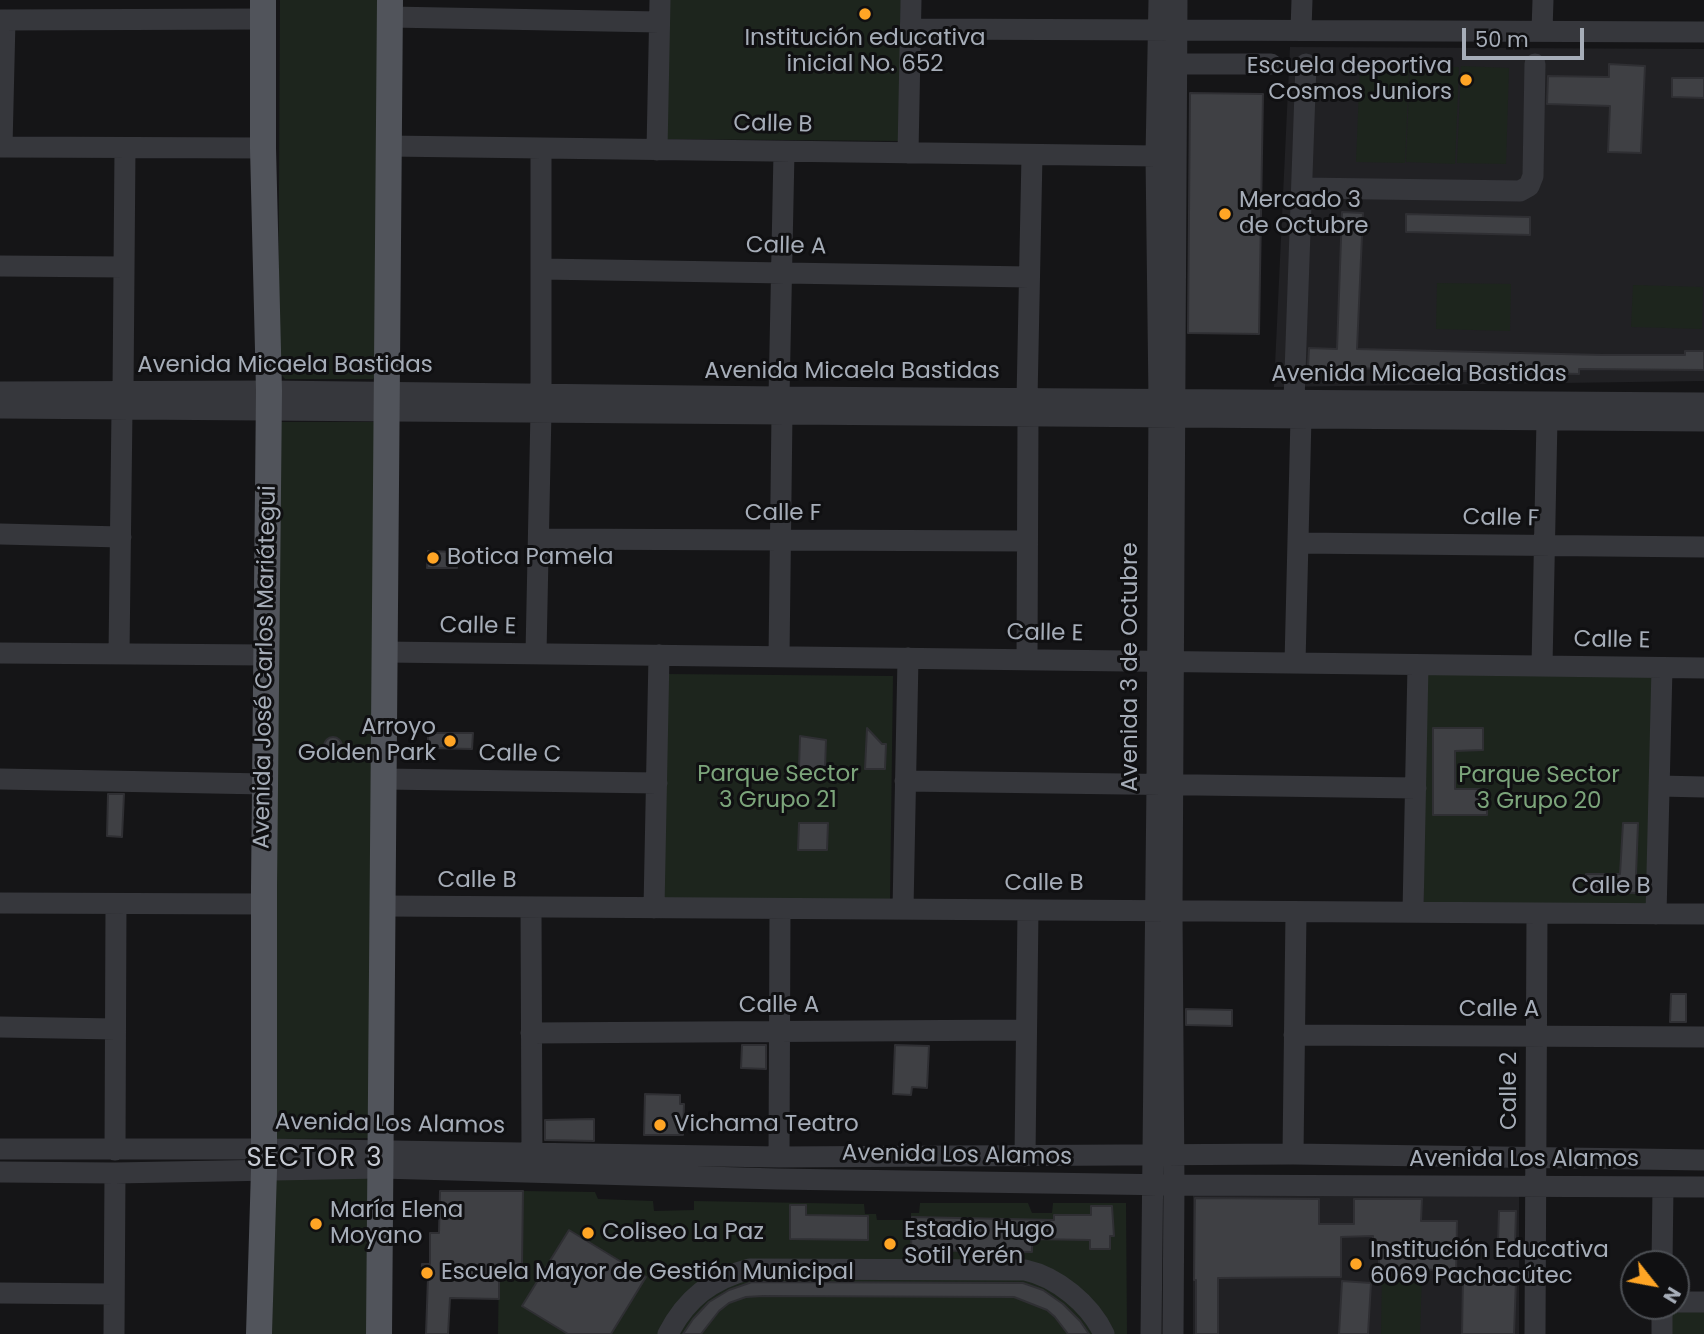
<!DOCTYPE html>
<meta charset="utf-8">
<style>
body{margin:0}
#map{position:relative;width:1704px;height:1334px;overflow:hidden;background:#151517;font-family:Poppins,sans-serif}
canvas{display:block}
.north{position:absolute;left:1620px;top:1250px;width:70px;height:70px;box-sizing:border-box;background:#101012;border:2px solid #4c4f54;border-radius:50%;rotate:121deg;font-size:19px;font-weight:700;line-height:28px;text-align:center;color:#a6adb8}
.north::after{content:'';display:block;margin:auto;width:24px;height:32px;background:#ffa525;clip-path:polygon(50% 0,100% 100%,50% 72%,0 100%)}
.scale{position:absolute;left:1462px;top:28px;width:122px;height:32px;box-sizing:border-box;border:4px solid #a6adb8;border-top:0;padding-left:9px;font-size:21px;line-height:24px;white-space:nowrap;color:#a6adb8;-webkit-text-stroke:5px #101012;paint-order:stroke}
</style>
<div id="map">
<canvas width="1704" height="1334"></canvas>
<div class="north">N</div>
<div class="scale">50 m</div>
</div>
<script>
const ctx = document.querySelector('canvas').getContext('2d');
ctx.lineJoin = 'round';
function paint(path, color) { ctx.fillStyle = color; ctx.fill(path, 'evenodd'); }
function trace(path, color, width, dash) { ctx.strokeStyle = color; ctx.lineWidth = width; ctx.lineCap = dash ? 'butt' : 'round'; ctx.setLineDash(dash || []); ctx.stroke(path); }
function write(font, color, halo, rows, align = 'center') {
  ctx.font = font + ' Poppins,sans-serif'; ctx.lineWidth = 6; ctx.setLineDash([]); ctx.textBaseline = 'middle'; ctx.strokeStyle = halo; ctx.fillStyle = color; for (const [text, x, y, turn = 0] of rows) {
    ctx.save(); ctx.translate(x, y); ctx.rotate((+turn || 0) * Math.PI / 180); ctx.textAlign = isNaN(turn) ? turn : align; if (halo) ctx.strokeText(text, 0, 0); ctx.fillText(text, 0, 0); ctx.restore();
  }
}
paint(new Path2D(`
 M1290 47 1704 49V381L1274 387Z
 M1193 1192 1519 1194V1334H1193Z`), '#212124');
paint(new Path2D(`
 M280 0H379V372L373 379H285L278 371Z
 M669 0H901L899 141 666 139Z
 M1360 65 1409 67 1405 163 1356 162Z
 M1410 66 1459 67 1455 164 1406 162Z
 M1461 66 1509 68 1506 164 1457 163Z
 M1437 283 1511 284 1510 331 1436 329Z
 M1633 285 1703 287 1702 329 1631 327Z
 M276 422H376L370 1138 273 1139Z
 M1424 673 1656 674 1651 905 1424 904Z
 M666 674 893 676 890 902 663 899Z
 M279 1175 364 1176 372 1183 370 1334H272L274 1182Z
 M523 1191 595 1192 598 1199 653 1201 654 1211 694 1210V1201L864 1204 865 1214H876L877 1220H911V1213H919L920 1203H1028L1032 1213H1052L1053 1203H1126L1127 1334H498L499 1265H522Z
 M1382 1276 1422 1277 1420 1334H1381Z
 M1669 1312H1704V1334H1668Z`), '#1d251d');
const building = new Path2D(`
 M1609 64 1645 66 1641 153 1608 152 1610 106 1547 104 1548 76 1609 77Z
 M1672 78H1704V98L1672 97Z
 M1190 93 1263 94 1259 334 1188 333Z
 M1342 212 1363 213 1357 349 1603 355H1685V351H1704V370L1579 369V374L1308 367 1309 348 1337 349Z
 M1406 214 1530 217V235L1406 232Z
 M428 551 457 552V568H427Z
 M867 728 882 744H886L885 769H865Z
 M1433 728H1483V750L1455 751V789H1487V815H1433Z
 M428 733H473L472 749 428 748Z
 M800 736 826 740 825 769 799 768Z
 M324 746a9 9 0 1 1 18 0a9 9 0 1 1-18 0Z
 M108 794H124L122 837 107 836Z
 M799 823H828L827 850H798Z
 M1623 823H1638L1636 875H1638V893L1585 892 1586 874H1620Z
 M1671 994H1686V1022H1670Z
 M1186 1009 1232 1010V1026L1186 1025Z
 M742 1045H766V1069L741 1068Z
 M895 1045 929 1046 927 1088 912 1087 911 1095 893 1094Z
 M645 1094 680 1095V1104H684L683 1135H644Z
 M594 1119V1141L545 1140V1120Z
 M440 1191H523L522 1265H499V1299L450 1298 448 1334H426L428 1277H422V1264H430V1233H439Z
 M1195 1198 1319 1199V1224H1354V1199H1422L1421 1221H1457L1456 1278H1439L1440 1270 1379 1269V1243H1373V1236L1341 1237V1277L1218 1278V1334H1196V1280H1194Z
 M790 1205H806V1215L868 1216V1240L790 1239Z
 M1091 1206H1112L1114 1236H1110V1249H1090V1240L1032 1239V1252L911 1250 912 1217 1054 1220V1215H1091Z
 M1499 1211H1516L1515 1243 1498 1242Z
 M569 1230 646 1277 611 1334H568L522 1306Z
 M1463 1278 1516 1280 1514 1334H1462Z
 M1342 1281 1371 1283 1368 1334H1339Z
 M752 1282 1023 1283 1043 1290 1063 1304 1080 1321 1089 1334H1068L1055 1317 1047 1310 1014 1297 763 1296 746 1297 729 1303 719 1311 701 1334H683L693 1319 709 1302 729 1290Z`);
paint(building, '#3f4044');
trace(building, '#2f2f33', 2);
trace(new Path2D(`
 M390 17 659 22
 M0 20 263 19
 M911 29 1704 32
 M1301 30 1302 0
 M1542 31 1543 0
 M1177 64H1271
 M388 146 1156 156
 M0 147 263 148
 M2 147 5 20
 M541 148V395
 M657 150 660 0
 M908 153 911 0
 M1302 188 1520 191 1529 186 1533 176 1535 64
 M0 266 124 267
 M541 269 1029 277
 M0 392 269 391 779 397 1704 403
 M123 392 125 148
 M779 397 784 152
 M1027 399 1032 155
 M1294 400 1306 64
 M0 408 1704 421
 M0 534 121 537
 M539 539 1027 541
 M1298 543 1704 547
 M385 652 1704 668
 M0 653 266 655
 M536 653 541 411
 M119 654 122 410
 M779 657 782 413
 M1027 660 1028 416
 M1295 663 1301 417
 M1542 666 1547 419
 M0 779 265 784
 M384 779 657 783
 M905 781 1416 788
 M1659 786 1704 787
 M0 903 264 904
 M383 906 1704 914
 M531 907 532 1153
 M654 908 659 655
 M903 909 908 658
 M1413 912 1418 665
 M1656 914 1662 668
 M0 1027 115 1029
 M531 1033 1026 1030
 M1294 1035 1704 1037
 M0 1149H263L779 1157 1293 1154 1704 1160
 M115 1150 116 904
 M1293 1154 1296 912
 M1025 1156 1028 910
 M779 1157 780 909
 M0 1172 115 1173 381 1168 777 1179 1174 1185 1704 1187
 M1662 1264 1663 1187
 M0 1293 114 1294
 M1676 1302H1704
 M114 1334 115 1173
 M668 1334C686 1299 711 1279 750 1269L1025 1270C1057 1277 1090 1304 1104 1334
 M1151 1334 1157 784 1159 400 1156 156 1159 0
 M1173 1334 1174 1185 1172 911 1177 0
 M1535 1334 1537 913
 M1662 1334V1306`), '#36373c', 21);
trace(new Path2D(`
 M259 1334 264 1170V886L269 391 263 148V0
 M379 1334 390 0`), '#51545b', 26);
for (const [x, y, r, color] of [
 [865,14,7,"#ffa525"],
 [1466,80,7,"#ffa525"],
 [1225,214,7,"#ffa525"],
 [433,558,7,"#ffa525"],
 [450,741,7,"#ffa525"],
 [660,1125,7,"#ffa525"],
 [316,1224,7,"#ffa525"],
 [588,1233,7,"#ffa525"],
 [890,1244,7,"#ffa525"],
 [1356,1264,7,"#ffa525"],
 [427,1273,7,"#ffa525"]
]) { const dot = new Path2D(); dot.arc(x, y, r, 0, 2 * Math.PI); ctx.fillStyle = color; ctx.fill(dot); trace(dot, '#101012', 2.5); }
write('23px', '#a6adb8', '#101012', [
 ["Institución educativa",865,39,"center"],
 ["inicial No. 652",865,65,"center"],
 ["Escuela deportiva",1452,67,"right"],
 ["Cosmos Juniors",1452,93,"right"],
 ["Mercado 3",1239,201],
 ["de Octubre",1239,227],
 ["Botica Pamela",447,558],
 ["Arroyo",436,728,"right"],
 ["Golden Park",436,754,"right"],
 ["Vichama Teatro",674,1125],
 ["María Elena",330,1211],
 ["Moyano",330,1237],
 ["Estadio Hugo",904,1231],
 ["Sotil Yerén",904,1257],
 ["Coliseo La Paz",602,1233],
 ["Institución Educativa",1370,1251],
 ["6069 Pachacútec",1370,1277],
 ["Escuela Mayor de Gestión Municipal",441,1273]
], 'left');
write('23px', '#a6adb8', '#101012', [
 ["Calle B",773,125,1],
 ["Calle A",786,247,1],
 ["Avenida Micaela Bastidas",285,366],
 ["Avenida Micaela Bastidas",852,372],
 ["Avenida Micaela Bastidas",1419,375],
 ["Calle F",783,514],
 ["Calle F",1501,519,1],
 ["Calle E",478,627,1],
 ["Calle E",1045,634,1],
 ["Calle E",1612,641,1],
 ["Avenida José Carlos Mariátegui",266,667,-89],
 ["Avenida 3 de Octubre",1131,667,-90],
 ["Calle C",520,755,1],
 ["Calle B",477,881],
 ["Calle B",1044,884],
 ["Calle B",1611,887],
 ["Calle A",779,1006],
 ["Calle A",1499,1010],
 ["Calle 2",1510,1091,-90],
 ["Avenida Los Alamos",390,1125,1],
 ["Avenida Los Alamos",957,1156,1],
 ["Avenida Los Alamos",1524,1160]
]);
write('23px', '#7ca57b', '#101012', [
 ["Parque Sector",778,775],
 ["3 Grupo 21",778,801],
 ["Parque Sector",1539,776],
 ["3 Grupo 20",1539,802]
]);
ctx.letterSpacing = '2px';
write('26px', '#c7cbd4', '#101012', [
 ["SECTOR 3",315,1159]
]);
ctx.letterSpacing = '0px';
</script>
